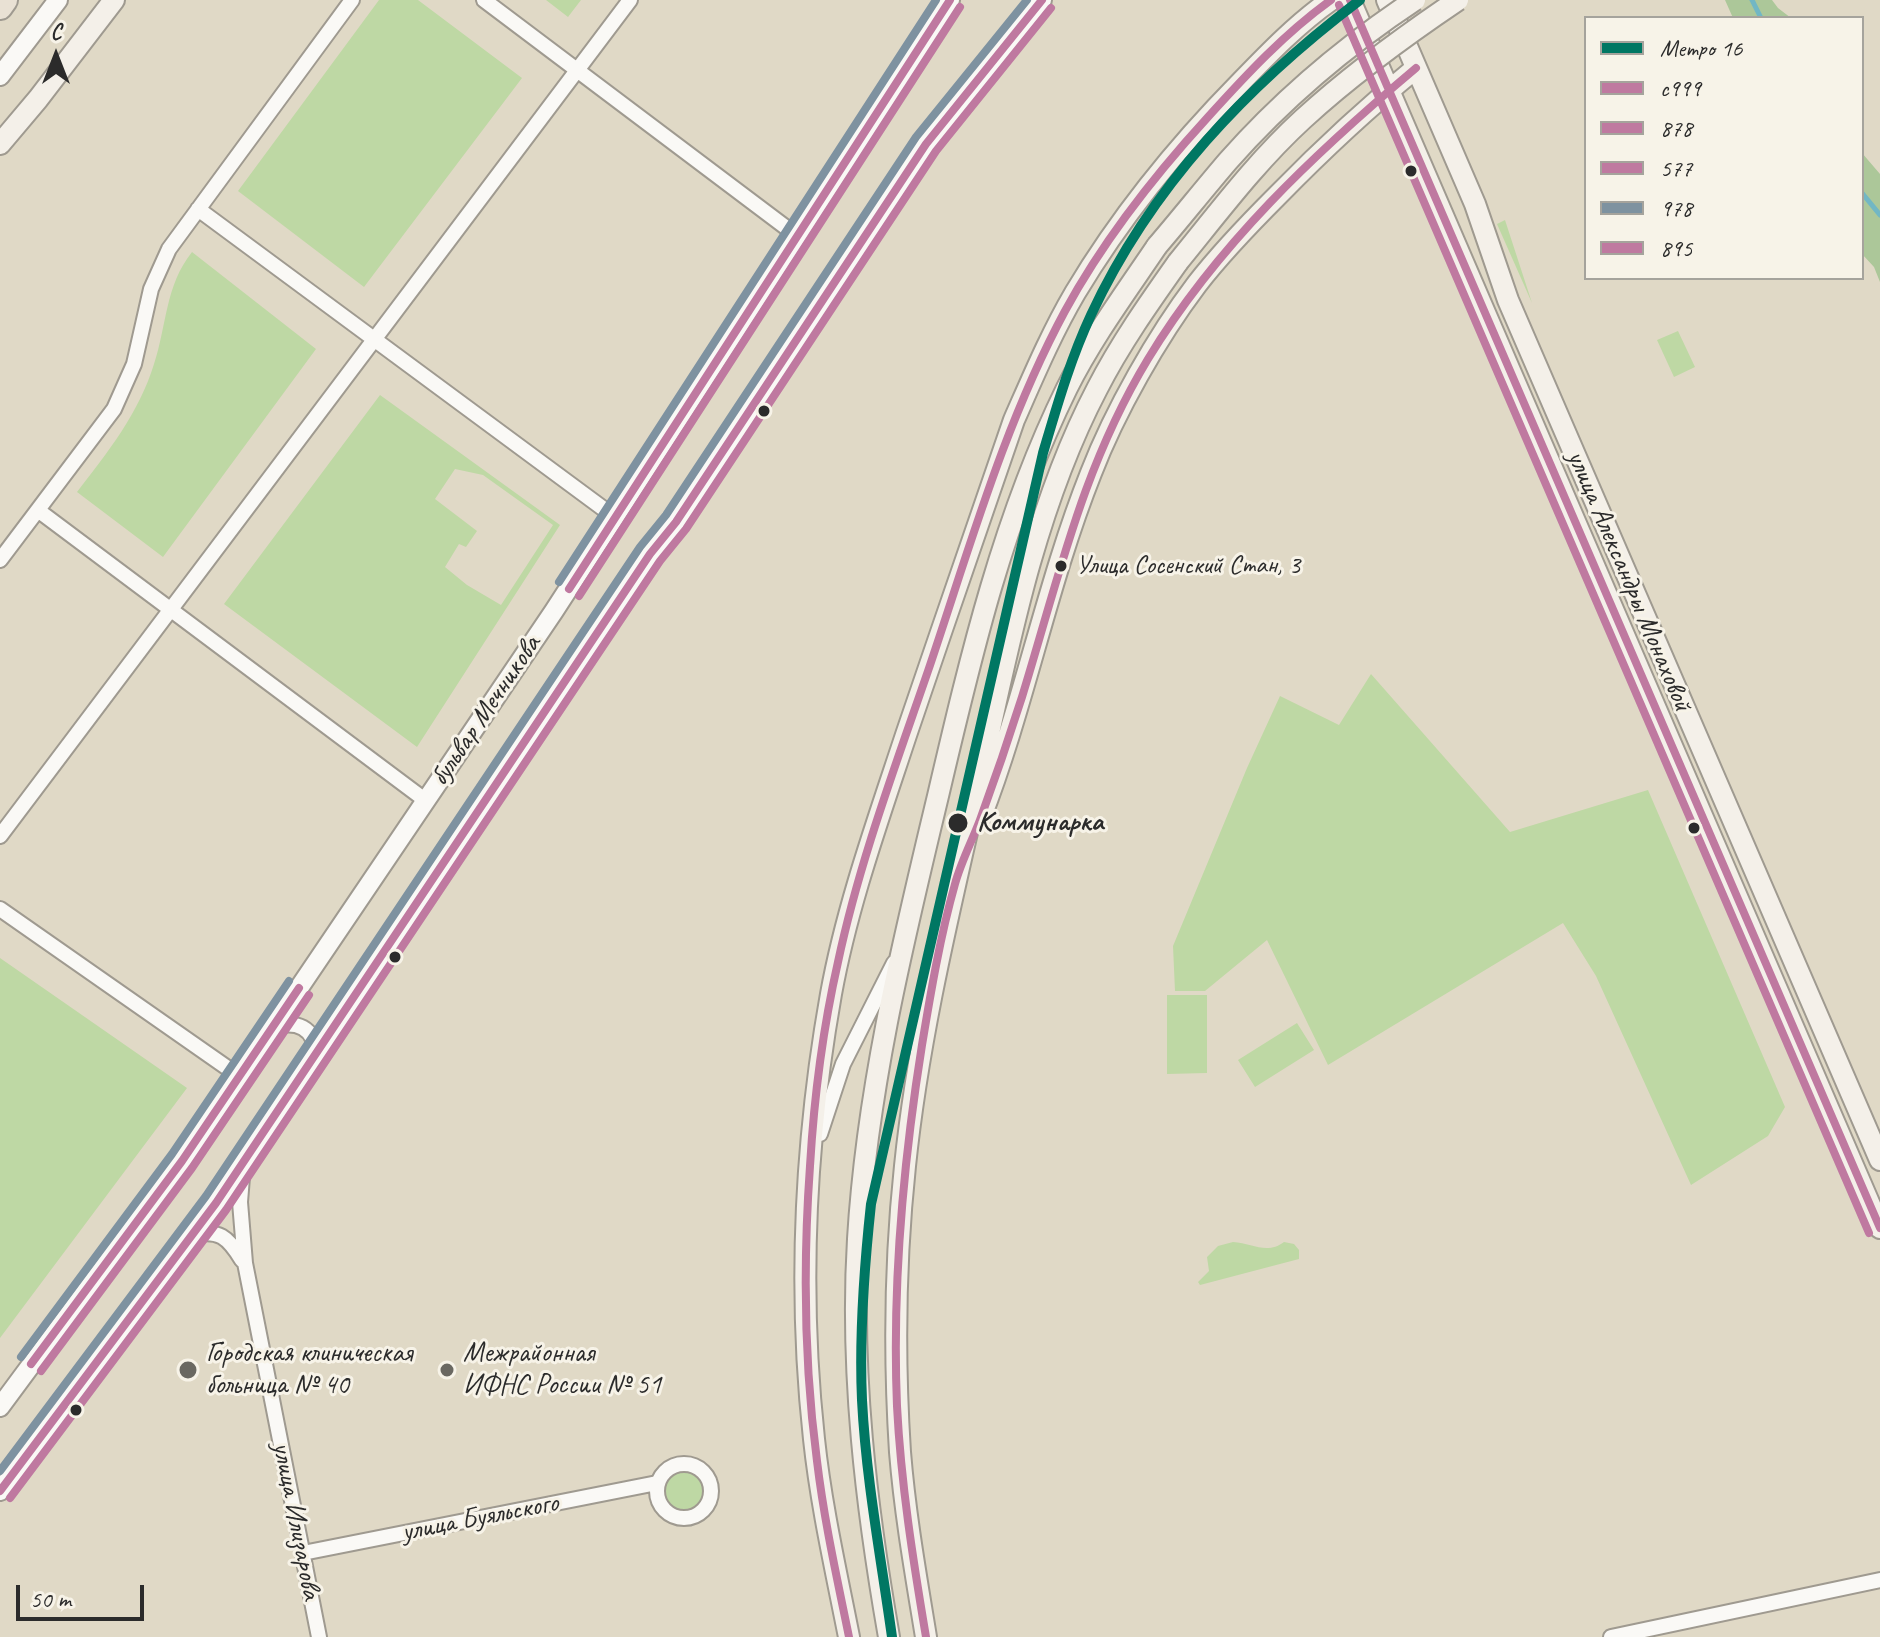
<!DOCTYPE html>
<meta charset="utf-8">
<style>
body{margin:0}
#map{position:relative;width:1880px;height:1637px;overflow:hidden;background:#e0d9c6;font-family:Caveat,sans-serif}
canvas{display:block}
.legend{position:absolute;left:1584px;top:16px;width:280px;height:264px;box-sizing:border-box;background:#f7f3e8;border:2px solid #a5a39c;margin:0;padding:10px 14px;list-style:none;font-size:24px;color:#2b2b2b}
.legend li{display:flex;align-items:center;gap:16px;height:40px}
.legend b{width:40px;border:2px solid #a5a39c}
.north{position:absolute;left:16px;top:16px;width:80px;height:80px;-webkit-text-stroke:6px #f7f3e8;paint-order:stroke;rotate:0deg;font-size:22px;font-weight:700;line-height:32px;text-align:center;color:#2b2b2b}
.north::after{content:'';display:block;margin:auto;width:28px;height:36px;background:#2b2b2b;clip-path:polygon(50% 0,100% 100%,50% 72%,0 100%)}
.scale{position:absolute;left:16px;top:1585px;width:128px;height:36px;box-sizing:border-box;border:4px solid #2b2b2b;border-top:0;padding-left:10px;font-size:24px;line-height:28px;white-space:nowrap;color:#2b2b2b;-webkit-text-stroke:6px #f7f3e8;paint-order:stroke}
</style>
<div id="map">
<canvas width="1880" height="1637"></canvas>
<ul class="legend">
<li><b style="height:10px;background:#007763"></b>Метро 16</li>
<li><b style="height:10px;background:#bf79a0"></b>с999</li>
<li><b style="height:10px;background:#bf79a0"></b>878</li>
<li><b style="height:10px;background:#bf79a0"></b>577</li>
<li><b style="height:10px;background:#7e92a0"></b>978</li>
<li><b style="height:10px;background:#bf79a0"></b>895</li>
</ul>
<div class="north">С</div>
<div class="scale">50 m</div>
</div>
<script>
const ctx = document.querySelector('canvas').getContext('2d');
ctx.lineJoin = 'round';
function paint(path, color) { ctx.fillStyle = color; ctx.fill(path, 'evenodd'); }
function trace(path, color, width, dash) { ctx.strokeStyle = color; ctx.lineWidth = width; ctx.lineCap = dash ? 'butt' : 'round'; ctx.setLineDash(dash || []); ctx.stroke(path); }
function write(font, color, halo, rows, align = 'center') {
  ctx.font = font + ' Caveat,sans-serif'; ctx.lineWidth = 6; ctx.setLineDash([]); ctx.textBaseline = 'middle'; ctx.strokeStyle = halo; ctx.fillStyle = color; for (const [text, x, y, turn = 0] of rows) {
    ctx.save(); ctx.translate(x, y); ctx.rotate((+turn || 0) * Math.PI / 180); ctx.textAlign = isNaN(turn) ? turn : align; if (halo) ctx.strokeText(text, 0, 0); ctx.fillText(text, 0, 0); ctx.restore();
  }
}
paint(new Path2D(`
 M379 0H418L522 78 364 287 238 191Z
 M546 0H581L568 17Z
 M1505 220 1532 303 1497 224Z
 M192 252 316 349 163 557 77 492C108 452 139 413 154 364 167 325 165 286 192 252Z
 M1678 331 1695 367 1674 377 1657 340Z
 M380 395 560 525 417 747 224 604ZM455 469 483 475 553 525 501 605 467 585 445 567 459 544 466 547 477 531 435 499Z
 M1371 674 1510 832 1648 790 1785 1107 1768 1136 1691 1185 1596 976 1563 923 1328 1065 1267 940 1205 991H1175L1173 946 1247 768 1280 696 1339 725Z
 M0 958 187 1088 0 1338Z
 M1167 995H1207V1073L1167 1074Z
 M1297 1023 1314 1050 1255 1087 1238 1060Z
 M1233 1242C1252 1243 1267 1255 1284 1242L1294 1244 1299 1250V1259L1200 1285 1198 1282 1209 1271 1207 1257 1218 1246Z
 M664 1490a20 20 0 1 1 40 0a20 20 0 1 1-40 0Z`), '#bed8a4');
paint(new Path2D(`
 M1725 0H1772L1778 8 1791 18H1733Z
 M1862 153 1880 174V282L1874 267 1862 254Z`), '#acc799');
trace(new Path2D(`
 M1752 0 1761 18
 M1862 193 1880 215`), '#72b7c4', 5);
const minor = new Path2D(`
 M484 0 796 235
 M198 209 616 518
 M39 511 425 800
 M0 560 114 409 134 364 151 289 169 249 352 0
 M0 836 630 0
 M0 909 239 1076
 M273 1027C296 1020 315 1027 316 1054
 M820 1134 843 1064 894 963
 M243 1165 240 1202 245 1263 319 1637
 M192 1235C219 1229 228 1237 242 1260
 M657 1491a27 27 0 1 1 54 0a27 27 0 1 1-54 0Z
 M303 1553 657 1483
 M1611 1637 1880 1580`);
const tertiary = new Path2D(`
 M0 76 58 0
 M0 1407 182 1161 554 611 950 0
 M0 1491 216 1203 650 554 676 522 926 144 1042 0`);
const secondary = new Path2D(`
 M1350 0 1880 1228
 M1387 0 1475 204 1508 300 1880 1160
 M0 144 38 99 114 0
 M980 819C1024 706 1046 586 1091 473 1115 411 1157 337 1197 284 1221 253 1250 223 1278 195 1322 150 1367 108 1416 68
 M849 1637C836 1571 821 1505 814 1439 798 1292 805 1140 831 994 847 906 878 820 906 735 942 630 977 525 1014 420 1033 377 1051 334 1075 293 1121 216 1178 146 1241 82 1269 53 1298 23 1331 0
 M889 1637C866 1506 850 1372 858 1239 867 1088 903 942 938 796 971 655 1003 518 1067 388 1092 338 1126 292 1157 246
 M926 1637C916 1576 905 1514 900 1452 894 1358 895 1260 905 1166 918 1040 948 916 976 793 1006 657 1032 513 1097 389 1120 344 1149 303 1178 262`);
const trunk = new Path2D(`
 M0 7 5 0`);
trace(minor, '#9f9a90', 18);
trace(tertiary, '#9f9a90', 22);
trace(secondary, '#9f9a90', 24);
trace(trunk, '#9f9a90', 28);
trace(minor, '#faf9f6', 14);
trace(tertiary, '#faf9f6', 18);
trace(secondary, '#f4f0e9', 20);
trace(trunk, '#e9e1d4', 24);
const secondaryBridge = new Path2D(`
 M1157 246C1181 218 1204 189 1228 161 1282 100 1347 45 1415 0
 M1178 262C1218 213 1256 162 1303 119 1351 75 1403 37 1458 0`);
trace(secondaryBridge, '#9f9a90', 24, []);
trace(secondaryBridge, '#f4f0e9', 20);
trace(new Path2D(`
 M1350 0 1880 1228
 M849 1637C837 1578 824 1520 817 1461 804 1363 803 1264 810 1166 814 1098 823 1028 838 962 859 863 895 767 928 671 969 550 1004 424 1065 311 1103 241 1154 176 1208 117 1246 75 1285 33 1331 0
 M926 1637C913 1560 901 1484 897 1406 892 1285 903 1164 922 1045 931 991 940 937 955 884 961 862 972 841 980 820 995 779 1009 738 1022 697 1059 577 1082 468 1148 359 1217 245 1315 153 1416 68`), '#bf79a0', 8);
trace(new Path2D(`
 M569 589 950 0
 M31 1364 182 1161 299 988
 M0 1491 216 1203 650 554 676 522 926 144 1042 0`), '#bf79a0', 8);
trace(new Path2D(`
 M579 596 960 7
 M41 1371 192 1168 309 995
 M10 1498 226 1210 660 561 686 529 936 151 1051 8`), '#bf79a0', 8);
trace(new Path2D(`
 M559 582 936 0
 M21 1357 172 1154 289 981
 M0 1471 206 1196 640 547 666 515 916 137 1027 0`), '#7e92a0', 8);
trace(new Path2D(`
 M1339 5 1869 1233`), '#bf79a0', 8);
trace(new Path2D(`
 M892 1637C881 1558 866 1479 862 1400 859 1334 864 1269 871 1204L1043 453C1057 406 1070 360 1091 315 1151 186 1248 85 1360 0`), '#007763', 10);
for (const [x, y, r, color] of [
 [1411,171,7,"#2b2b2b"],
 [764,411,7,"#2b2b2b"],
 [1061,566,7,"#2b2b2b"],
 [958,823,11,"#2b2b2b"],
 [1694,828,7,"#2b2b2b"],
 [395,957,7,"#2b2b2b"],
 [188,1370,10,"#6a6861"],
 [447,1370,8,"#6a6861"],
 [76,1410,7,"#2b2b2b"]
]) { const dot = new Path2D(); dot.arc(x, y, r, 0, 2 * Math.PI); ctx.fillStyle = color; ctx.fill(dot); trace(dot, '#f7f3e8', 3); }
write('26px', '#2b2b2b', '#f7f3e8', [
 ["Улица Сосенский Стан, 3",1076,566]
], 'left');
write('28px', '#2b2b2b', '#f7f3e8', [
 ["улица Александры Монаховой",1629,581,67],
 ["бульвар Мечникова",486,711,-56],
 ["улица Буяльского",480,1518,-11],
 ["улица Илизарова",296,1521,79]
]);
write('bold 28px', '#2b2b2b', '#f7f3e8', [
 ["Коммунарка",977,823]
], 'left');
write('28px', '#2b2b2b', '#f7f3e8', [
 ["Городская клиническая",206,1354],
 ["больница № 40",206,1386],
 ["Межрайонная",463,1354],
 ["ИФНС России № 51",463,1386]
], 'left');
</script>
